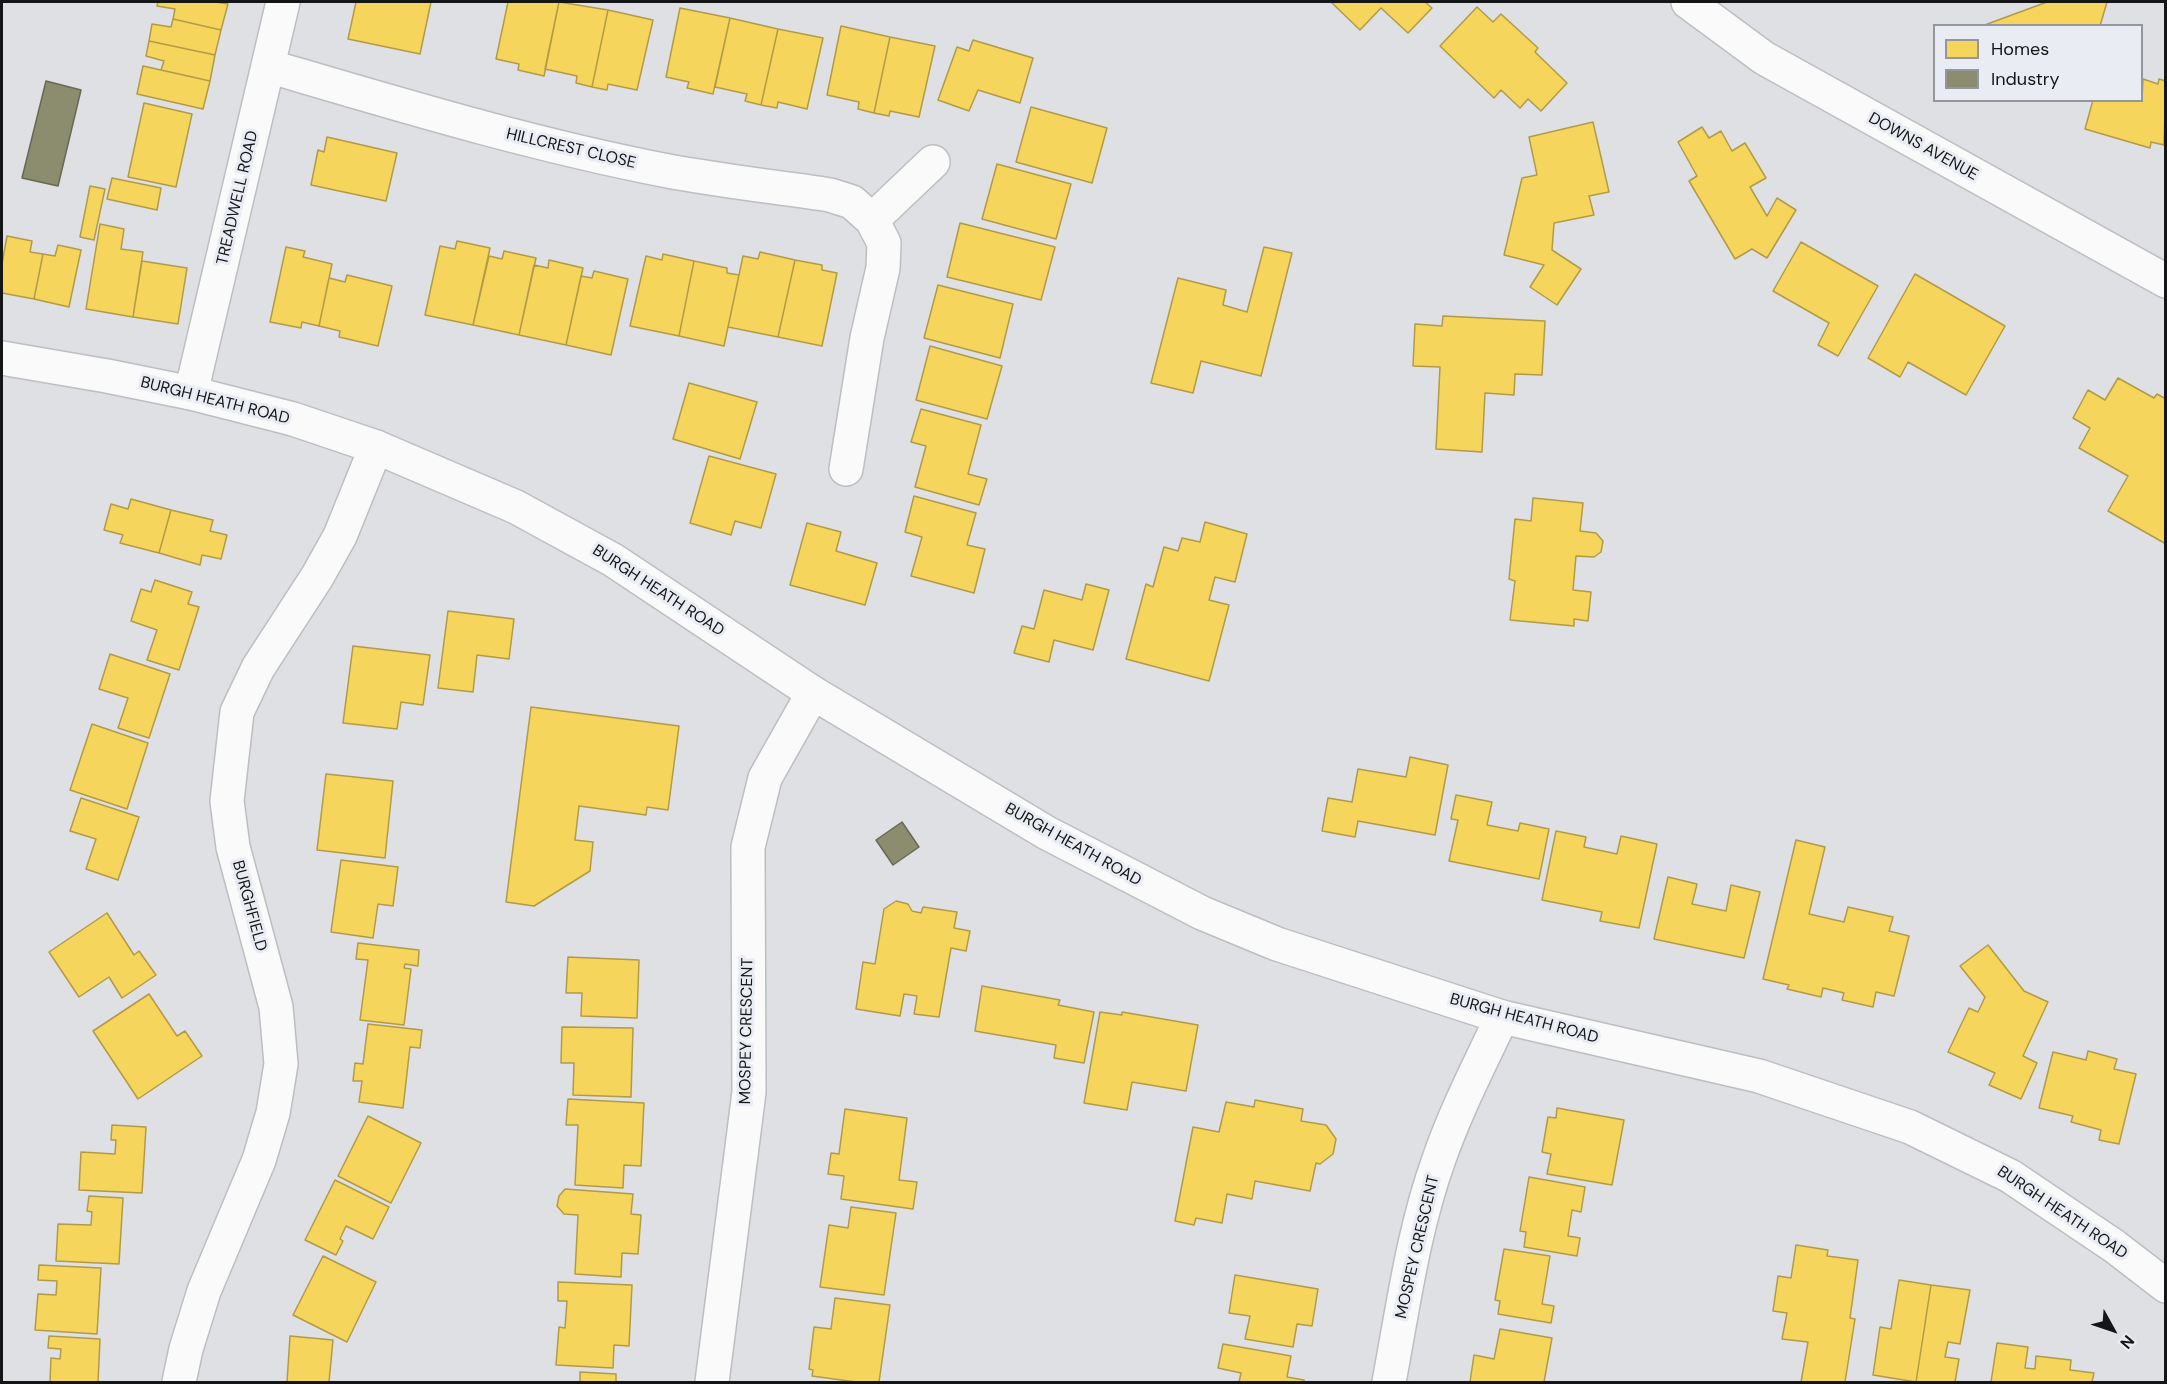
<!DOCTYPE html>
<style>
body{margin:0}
#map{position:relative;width:2167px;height:1384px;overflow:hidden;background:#dee0e3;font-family:"DM Sans",sans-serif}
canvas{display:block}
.frame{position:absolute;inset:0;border:3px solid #141517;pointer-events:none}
.legend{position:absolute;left:1933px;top:24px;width:210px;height:78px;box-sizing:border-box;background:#e9ecf3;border:2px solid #94969b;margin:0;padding:8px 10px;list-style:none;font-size:18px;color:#141517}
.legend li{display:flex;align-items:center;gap:12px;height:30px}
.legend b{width:30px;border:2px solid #94969b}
.north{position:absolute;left:2083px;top:1300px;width:60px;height:60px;-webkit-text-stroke:4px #e9ecf3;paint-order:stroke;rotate:130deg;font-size:16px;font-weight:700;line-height:24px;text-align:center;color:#141517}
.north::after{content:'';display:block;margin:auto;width:21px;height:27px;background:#141517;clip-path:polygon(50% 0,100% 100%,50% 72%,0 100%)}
</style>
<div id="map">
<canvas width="2167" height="1384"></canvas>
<div class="frame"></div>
<ul class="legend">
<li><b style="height:16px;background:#f6d55c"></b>Homes</li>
<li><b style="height:16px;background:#8c8c6e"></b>Industry</li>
</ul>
<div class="north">N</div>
</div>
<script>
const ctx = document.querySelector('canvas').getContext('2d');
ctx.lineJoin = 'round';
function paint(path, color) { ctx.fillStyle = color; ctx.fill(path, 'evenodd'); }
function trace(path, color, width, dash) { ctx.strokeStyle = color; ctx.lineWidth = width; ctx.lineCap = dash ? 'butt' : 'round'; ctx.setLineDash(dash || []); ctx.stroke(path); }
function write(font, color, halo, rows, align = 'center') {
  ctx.font = font + ' "DM Sans",sans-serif'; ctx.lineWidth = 6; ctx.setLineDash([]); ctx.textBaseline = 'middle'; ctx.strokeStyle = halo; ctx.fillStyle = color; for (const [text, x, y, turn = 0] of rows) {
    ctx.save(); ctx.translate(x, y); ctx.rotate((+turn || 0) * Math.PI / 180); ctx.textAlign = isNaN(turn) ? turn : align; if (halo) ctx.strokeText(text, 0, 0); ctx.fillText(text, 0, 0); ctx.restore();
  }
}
const homes = new Path2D(`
 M158 2H216L228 4 221 30 173 19 175 9 157 6Z
 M356 2H431L420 54 348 39Z
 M508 2H559L544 76 518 70 519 64 496 59Z
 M559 2 608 10 592 87 576 83 577 76 545 69Z
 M1331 2H1425L1432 8 1408 33 1381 8 1360 30Z
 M2047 2H2107L2100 26H1982Z
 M1477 7 1493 22 1501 14 1538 48 1535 52 1567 83 1541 111 1528 99 1520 108 1501 90 1494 98 1440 46Z
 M680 8 730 18 713 94 687 88 689 82 666 77Z
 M608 10 653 20 637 90 608 84 607 90 592 87Z
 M730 18 778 29 761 105 745 101 747 94 715 87Z
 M173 19 221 30 215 55 149 41 152 24 171 27Z
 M841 26 890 37 874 113 858 109 859 102 827 95Z
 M778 29 823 38 807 109 778 102 777 108 761 105Z
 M890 37 935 46 919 117 890 111 889 116 874 113Z
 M973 40 1033 58 1020 103 978 90 969 111 938 100 957 47 969 51Z
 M149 41 215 55 210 81 161 70 164 61 146 56Z
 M143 66 210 81 203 109 137 94Z
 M2143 79 2158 84 2159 79 2166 81 2164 145 2151 142 2150 148 2085 129 2093 100H2142Z
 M144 103 192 114 176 187 128 177Z
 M1031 107 1107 128 1092 183 1016 162Z
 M1593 122 1609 192 1589 196 1594 215 1554 223 1552 250 1581 269 1557 305 1530 287 1544 265 1504 255 1522 178 1537 175 1529 137Z
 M1702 127 1709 138 1721 131 1732 151 1745 143 1766 178 1750 187 1767 216 1777 198 1796 210 1767 258 1752 249 1735 259 1689 181 1697 176 1678 142Z
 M327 137 397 153 386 201 311 185 318 150 324 152Z
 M997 164 1071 184 1056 239 982 219Z
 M112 178 161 188 157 210 107 199Z
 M90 186 105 189 94 240 80 237Z
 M960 223 1055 247 1041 300 947 277Z
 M100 224 124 229 121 249 143 252 133 317 86 309Z
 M7 236 32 241 30 252 43 254 34 299 2 293V264Z
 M457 241 490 248 473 325 425 315 440 246 455 249Z
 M1801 242 1878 286 1838 356 1818 345 1829 323 1773 291Z
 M58 245 81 250 69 307 34 299 43 254 55 256Z
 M286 247 305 251 303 257 332 264 319 326 302 322 301 328 270 322Z
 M1264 247 1292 253 1261 376 1201 361 1193 393 1151 383 1178 278 1226 290 1223 305 1247 312Z
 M504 251 536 258 519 335 473 325 489 256 502 259Z
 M760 252 795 260 778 337 728 327 743 256 758 259Z
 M663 254 694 261 679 336 630 326 646 256 662 260Z
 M549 260 583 268 566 345 519 335 534 265 548 268Z
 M795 260 822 265V270L837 273 822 346 778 337Z
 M142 261 187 268 178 324 133 317Z
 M694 261 727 268V273L739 275 724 346 679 336Z
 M594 271 628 279 611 355 566 345 581 276 592 278Z
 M1915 274 2005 326 1966 395 1908 362 1900 377 1868 358Z
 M347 275 392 286 378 346 339 337 340 331 319 326 329 278 345 282Z
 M938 285 1013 304 1000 358 924 338Z
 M1443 316 1545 321 1542 375 1515 374 1514 395 1485 393 1482 452 1436 449 1440 367 1413 366 1415 324 1442 326Z
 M930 346 1002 366 987 419 916 400Z
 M2118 378 2154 398 2157 394 2166 399V544L2108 511 2128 476 2079 448 2090 428 2073 418 2088 390 2105 400Z
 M689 383 757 402 740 459 673 439Z
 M921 409 981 425 968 474 987 479 979 505 915 487 926 446 911 442Z
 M709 456 776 474 761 528 735 521 731 535 690 523Z
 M914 496 976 513 967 545 985 549 974 593 911 576 922 537 905 532Z
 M1533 498 1583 503 1580 531 1596 533 1603 541 1601 552 1594 557 1576 556 1573 590 1591 592 1588 621 1574 619V626L1510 620 1515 581 1509 579 1515 519 1531 521Z
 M131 499 171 510 159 553 120 543 123 535 104 530 111 504 128 509Z
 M171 510 213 520 210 531 227 535 221 559 202 555 200 565 159 553Z
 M1205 522 1247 534 1235 582 1215 577 1209 600 1229 605 1209 681 1126 659 1146 584 1153 587 1164 547 1178 551 1182 538 1200 542Z
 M807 523 841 532 836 551 877 563 865 605 790 585Z
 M155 580 192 592 188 604 199 607 179 670 147 660 157 630 131 621 141 589 151 592Z
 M1086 584 1109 590 1093 650 1054 640 1049 662 1014 653 1022 626 1034 629 1044 590 1082 600Z
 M448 611 514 619 509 659 477 655 473 692 438 688Z
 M353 646 430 655 423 705 401 702 397 729 343 723Z
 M110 654 170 674 149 738 118 728 128 698 99 689Z
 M531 707 679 726 668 810 647 807 646 815 579 806 575 840 593 842 590 871 534 906 506 902Z
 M92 724 148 743 127 809 70 790Z
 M1410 757 1448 765 1435 835 1358 821 1355 837 1322 831 1328 798 1352 802 1358 769 1406 777Z
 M326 774 393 781 385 858 317 850Z
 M1456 795 1492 802 1487 825 1518 831 1520 823 1549 829 1539 879 1449 861 1458 820 1451 819Z
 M81 798 139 817 118 880 86 869 96 839 70 831Z
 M1556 831 1586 837 1584 847 1617 854 1621 836 1657 844 1639 928 1600 921 1602 912 1542 900Z
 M1796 840 1825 847 1809 914 1844 922 1848 907 1893 917 1889 931 1909 936 1894 996 1876 992 1873 1007 1842 1000 1844 993 1823 988 1821 997 1787 989 1789 985 1763 979Z
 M341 860 398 867 393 906 378 904 373 938 331 932Z
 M1668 877 1697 884 1692 904 1726 911 1731 885 1760 892 1744 958 1654 939Z
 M896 901 908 904 912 911 921 913 923 907 957 912 954 928 970 931 966 951 951 948 939 1017 914 1014 917 996 904 994 900 1016 856 1009 863 962 875 964 884 909Z
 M107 913 134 955 139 951 156 975 122 998 109 977 79 997 49 952Z
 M358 943 419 950 418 966 405 964 404 968 411 969 404 1025 360 1020 368 960 356 959Z
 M1988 945 2024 991 2048 1002 2023 1056 2037 1063 2021 1099 1989 1085 1995 1073 1948 1052 1969 1008 1978 1012 1985 997 1960 966Z
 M568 957 639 960 637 1018 581 1016 582 993H566Z
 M982 986 1060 1000 1058 1005 1094 1012 1084 1063 1054 1058 1056 1045 975 1031Z
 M149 994 177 1036 185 1031 202 1056 138 1099 93 1031Z
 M1100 1012 1122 1015V1012L1198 1025 1186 1091 1132 1082 1127 1110 1084 1103Z
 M368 1024 422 1030 420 1048 410 1047 403 1108 359 1102 362 1081H353L355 1063 363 1064Z
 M562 1027 633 1028 631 1097 573 1095 574 1063H561Z
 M2088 1051 2117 1059 2114 1069 2136 1074 2119 1144 2099 1140 2101 1130 2071 1122 2073 1116 2039 1108 2053 1052 2086 1060Z
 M568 1099 644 1103 641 1166 624 1165 623 1188 575 1185 578 1125H566Z
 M1255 1100 1303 1109 1301 1121 1326 1125 1336 1139 1333 1154 1320 1164 1316 1163 1310 1191 1255 1181 1252 1199 1227 1194 1222 1223 1196 1218 1194 1225 1175 1221 1193 1127 1219 1132 1226 1102 1254 1107Z
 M1557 1108 1624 1120 1612 1185 1547 1174 1551 1154 1542 1152 1548 1117 1556 1118Z
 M845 1109 907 1118 899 1180 917 1182 913 1209 841 1199 844 1176 828 1174 831 1153 839 1154Z
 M368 1116 421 1143 391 1203 338 1176Z
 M112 1125 146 1127 142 1193 79 1190 81 1152 115 1154 116 1140H111Z
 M1529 1177 1585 1187 1581 1212 1572 1210 1568 1236 1580 1238 1577 1256 1524 1247 1526 1232 1520 1231Z
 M335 1180 389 1207 373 1239 346 1226 340 1239 343 1241 336 1255 305 1240Z
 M565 1189 633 1194 631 1214 641 1215 638 1254 622 1253 621 1277 575 1274 578 1215 564 1214 557 1206 559 1196Z
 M89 1196 123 1198 119 1264 56 1261 58 1224 91 1225 92 1212 87 1211Z
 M851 1207 896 1213 884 1295 820 1287 829 1225 848 1228Z
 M1796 1245 1828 1250 1827 1256 1858 1260 1850 1318 1855 1319 1845 1382H1801L1808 1342 1782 1339 1787 1313 1773 1311 1778 1276 1791 1278Z
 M1504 1249 1550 1256 1542 1304 1554 1306 1551 1323 1498 1314 1500 1301 1495 1300Z
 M323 1256 376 1282 347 1342 293 1315Z
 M39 1265 101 1268 97 1334 35 1330 38 1294 56 1295 57 1281 38 1280Z
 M1235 1275 1318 1289 1312 1326 1297 1324 1293 1347 1245 1339 1250 1316 1229 1313Z
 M1899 1280 1931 1285 1916 1382 1873 1375 1880 1327 1891 1329Z
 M558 1282 632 1285 629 1346 614 1345 613 1368 556 1365 559 1327 565 1328 567 1301H558Z
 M1931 1285 1970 1290 1960 1344 1948 1342 1945 1357 1959 1359 1955 1382H1916Z
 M835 1298 890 1305 879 1382H856L812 1376 813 1370 809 1369 814 1327 831 1329Z
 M1500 1329 1552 1338 1544 1382H1470L1474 1355 1494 1359Z
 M49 1336 100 1339 98 1382H50L51 1358 60 1359 61 1349 48 1348Z
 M290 1336 333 1340 329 1382H287Z
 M1997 1343 2028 1347 2025 1368 2035 1369 2036 1356 2071 1360 2070 1370 2094 1373 2092 1382H1991Z
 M1223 1344 1291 1356 1287 1377 1304 1380V1382H1239L1241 1373 1218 1368Z
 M580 1372 616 1374V1382H580Z`);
paint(homes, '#f6d55c');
trace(homes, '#b29b47', 1.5);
const industry = new Path2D(`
 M46 81 81 90 58 186 22 178Z
 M902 822 919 847 893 865 876 840Z`);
paint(industry, '#8c8c6e');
trace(industry, '#686854', 1.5);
const street = new Path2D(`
 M1688 2 1764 58 2166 281
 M268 66C401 105 533 145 668 171 722 181 776 187 830 195L852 202 872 220 884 243 883 268 867 338 846 469
 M872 220 933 162
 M191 393 283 2
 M179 1382 186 1349 204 1291 259 1160 273 1113 281 1064 276 1007 233 847 227 801 237 712 258 668 317 577 340 536 376 447
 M712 1382 749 1092 748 847 765 778 813 693
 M1389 1382C1403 1308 1413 1231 1439 1159 1456 1110 1480 1064 1502 1017`);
const secondary = new Path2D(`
 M2 358 107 376 191 393 293 419 376 447 516 507 613 560 813 693 1047 833 1202 913 1277 944 1502 1017 1759 1076 1910 1127 2010 1176 2114 1246 2166 1286`);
trace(street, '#bcbec0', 36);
trace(secondary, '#bcbec0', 36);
trace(street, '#fafafb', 33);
trace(secondary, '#fafafb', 33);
write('16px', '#141517', '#e9ecf3', [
 ["DOWNS AVENUE",1923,147,29],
 ["HILLCREST CLOSE",571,149,13],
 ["TREADWELL ROAD",238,198,-77],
 ["BURGH HEATH ROAD",215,401,14],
 ["BURGH HEATH ROAD",658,591,33],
 ["BURGH HEATH ROAD",1073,845,29],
 ["BURGHFIELD",249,906,75],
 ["BURGH HEATH ROAD",1524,1019,15],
 ["MOSPEY CRESCENT",747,1031,-89],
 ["BURGH HEATH ROAD",2062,1213,34],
 ["MOSPEY CRESCENT",1418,1247,-77]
]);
</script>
